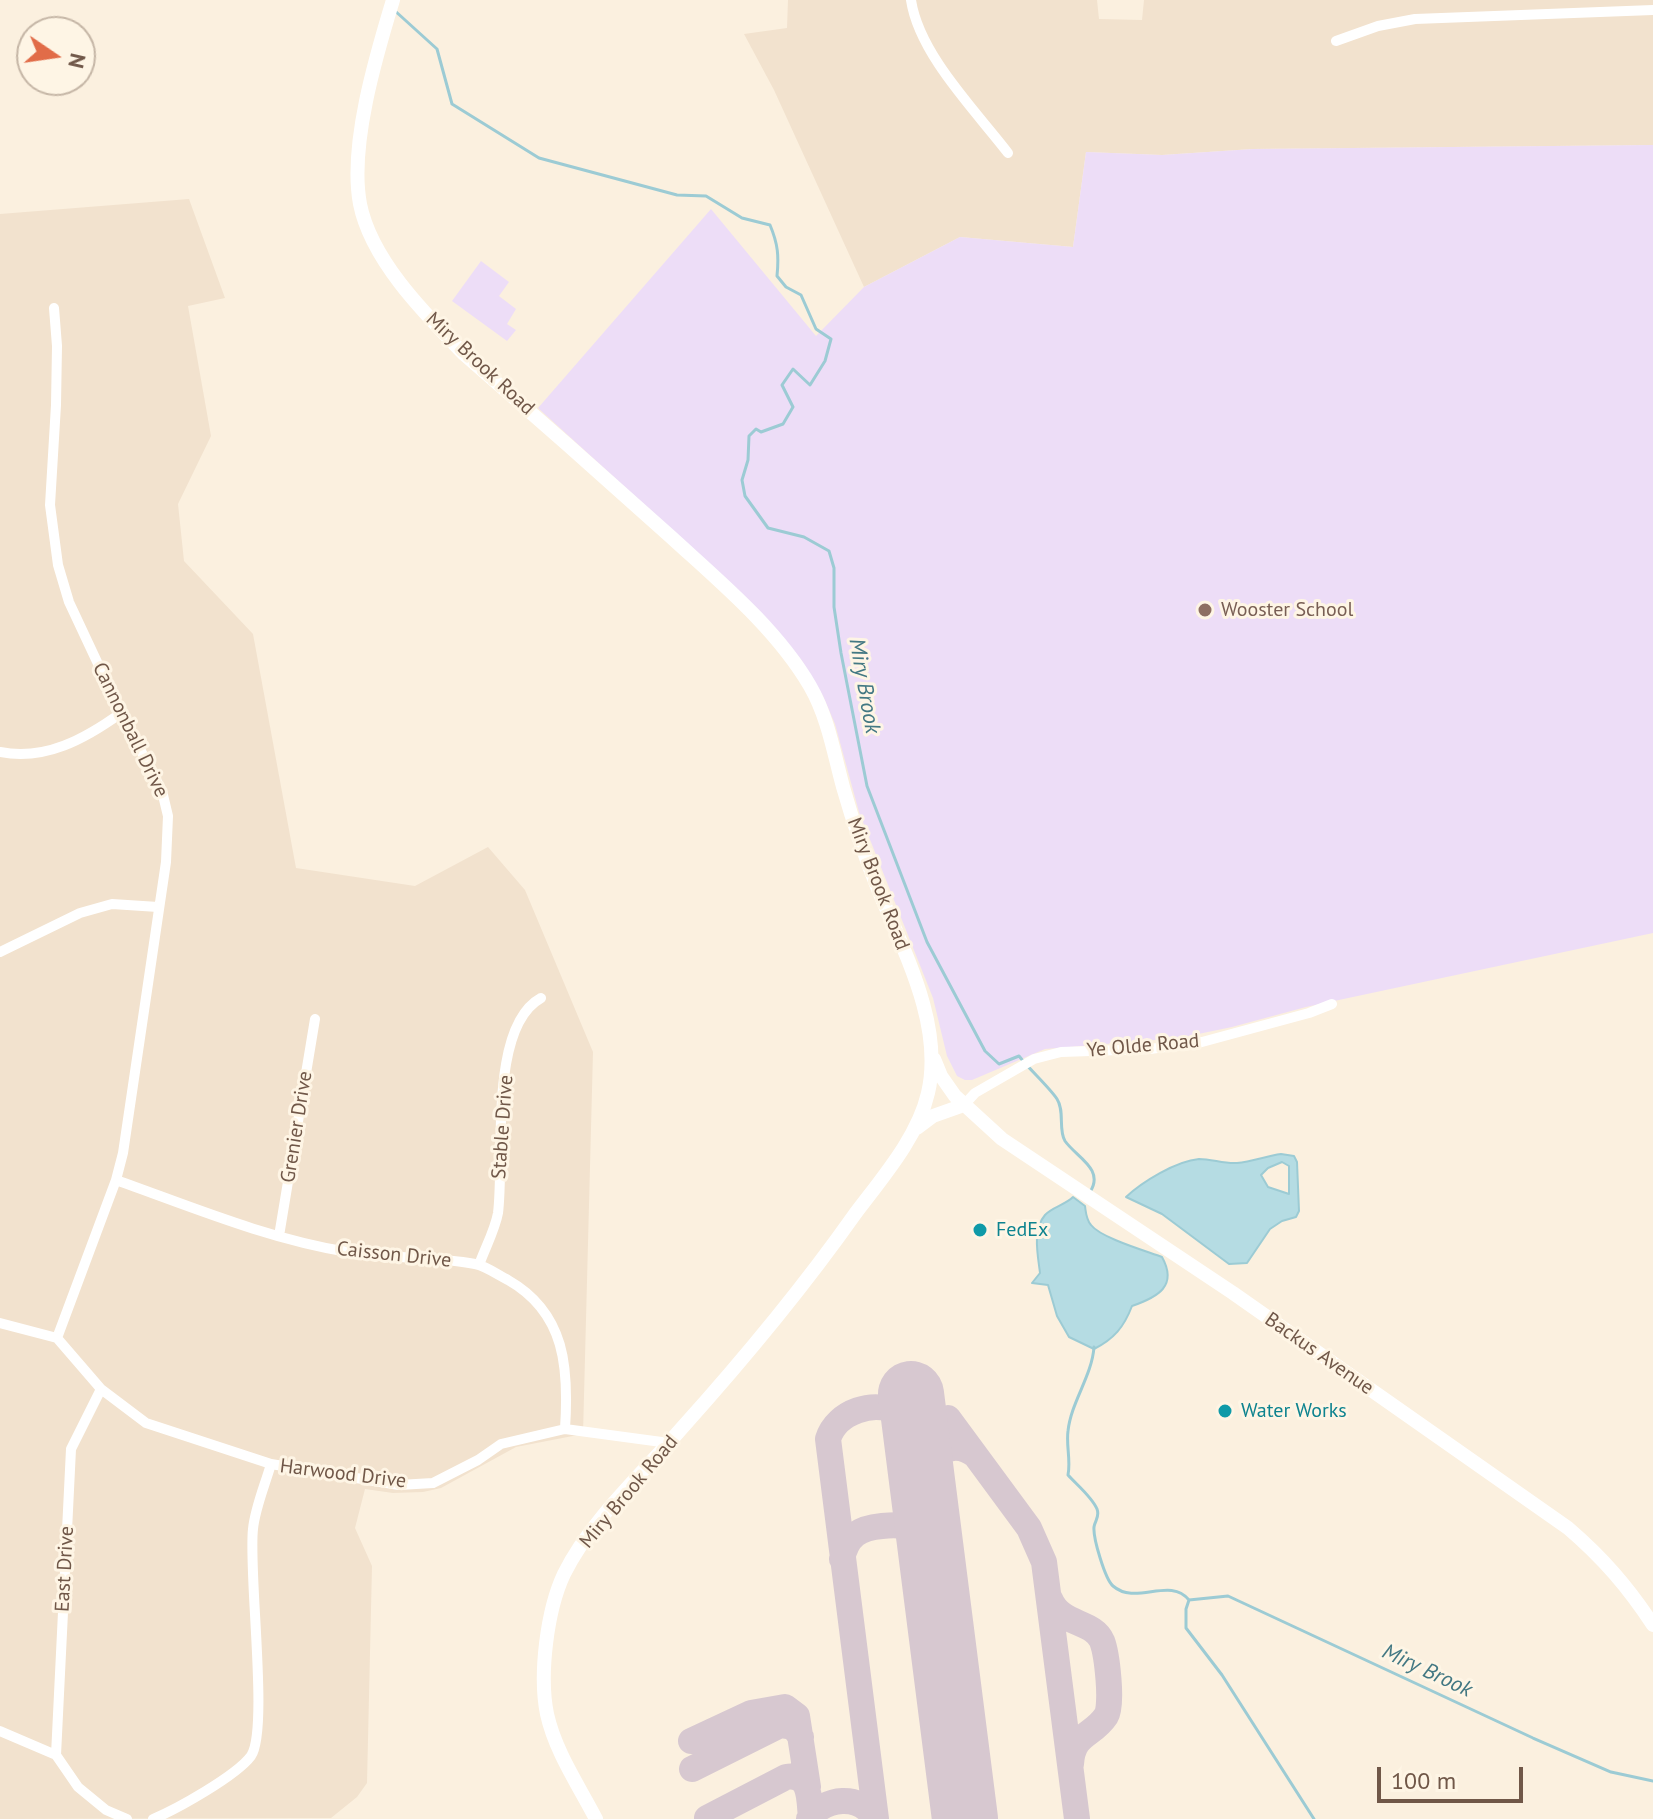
<!DOCTYPE html>
<style>
body{margin:0}
#map{position:relative;width:1653px;height:1819px;overflow:hidden;background:#fbf0df;font-family:"PT Sans",sans-serif}
canvas{display:block}
.north{position:absolute;left:16px;top:16px;width:80px;height:80px;box-sizing:border-box;background:#fef5e5;border:2px solid #c5b6a6;border-radius:50%;rotate:103deg;font-size:22px;font-weight:700;line-height:32px;text-align:center;color:#705748}
.north::after{content:'';display:block;margin:auto;width:28px;height:36px;background:#e16c48;clip-path:polygon(50% 0,100% 100%,50% 72%,0 100%)}
.scale{position:absolute;left:1377px;top:1767px;width:146px;height:36px;box-sizing:border-box;border:4px solid #705748;border-top:0;padding-left:10px;font-size:24px;line-height:28px;white-space:nowrap;color:#705748;-webkit-text-stroke:6px #fef5e5;paint-order:stroke}
</style>
<div id="map">
<canvas width="1653" height="1819"></canvas>
<div class="north">N</div>
<div class="scale">100 m</div>
</div>
<script>
const ctx = document.querySelector('canvas').getContext('2d');
ctx.lineJoin = 'round';
function paint(path, color) { ctx.fillStyle = color; ctx.fill(path, 'evenodd'); }
function trace(path, color, width, dash) { ctx.strokeStyle = color; ctx.lineWidth = width; ctx.lineCap = dash ? 'butt' : 'round'; ctx.setLineDash(dash || []); ctx.stroke(path); }
function write(font, color, halo, rows, align = 'center') {
  ctx.font = font + ' "PT Sans",sans-serif'; ctx.lineWidth = 6; ctx.setLineDash([]); ctx.textBaseline = 'middle'; ctx.strokeStyle = halo; ctx.fillStyle = color; for (const [text, x, y, turn = 0] of rows) {
    ctx.save(); ctx.translate(x, y); ctx.rotate((+turn || 0) * Math.PI / 180); ctx.textAlign = isNaN(turn) ? turn : align; if (halo) ctx.strokeText(text, 0, 0); ctx.fillText(text, 0, 0); ctx.restore();
  }
}
paint(new Path2D(`
 M788 0H1097L1099 19 1142 20 1144 0H1653V145L1253 149 1162 155 1086 152 1073 247 960 237 864 287 774 90 744 34 787 28Z
 M189 199 225 298 188 306 211 436 178 504 184 561 253 634 296 868 415 886 488 847 525 890 593 1052 583 1434 516 1447 441 1488 423 1492 393 1493 365 1489 355 1528 372 1566 367 1783 357 1797 331 1818 0 1819V214Z`), '#f2e2ce');
paint(new Path2D(`
 M1653 145V933L1306 1007 1232 1027 1179 1038 1045 1049 972 1080H965L957 1076 947 1056 933 998 859 812 835 724 823 696 802 661 778 631 737 589 538 408 711 209 816 336 864 287 960 237 1073 247 1086 152 1162 155 1253 149Z
 M481 261 509 282 499 296 516 309 507 324 516 330 507 341 452 301Z`), '#edddf7');
const water = new Path2D(`
 M1281 1154 1294 1156 1297 1162 1299 1211 1296 1217 1282 1221 1270 1229 1247 1263 1229 1264 1162 1214 1126 1197C1142 1182 1176 1161 1199 1159 1212 1159 1224 1164 1237 1163 1252 1162 1266 1156 1281 1154ZM1282 1162 1289 1166V1194L1268 1187 1261 1175 1268 1168Z
 M1073 1197 1085 1206C1086 1213 1086 1219 1091 1225 1101 1238 1146 1251 1162 1257 1178 1286 1158 1297 1132 1306 1124 1327 1114 1339 1094 1349L1069 1337 1057 1316 1048 1285 1032 1283 1040 1273C1038 1256 1032 1230 1045 1215 1052 1207 1065 1205 1073 1197Z`);
paint(water, '#b5dce3');
trace(water, '#9ccbd4', 2);
trace(new Path2D(`
 M394 10 437 49 452 104 539 158 677 195 706 196 742 218 770 225C778 244 779 256 777 276L786 287 801 295 816 329 831 339 825 361 810 385 793 369 782 385 793 407 783 424 761 432 756 429 749 436 748 460 742 480 745 496 768 528 804 537 829 551 834 568V607L841 653 867 786 927 942 985 1051 999 1064 1019 1056C1029 1069 1049 1087 1057 1099 1065 1111 1058 1130 1065 1141 1076 1157 1105 1169 1090 1192
 M1094 1347C1092 1376 1071 1402 1068 1431 1066 1446 1071 1460 1068 1475 1077 1485 1092 1497 1097 1509 1100 1517 1095 1520 1094 1527 1093 1538 1105 1579 1113 1586 1136 1606 1170 1576 1189 1600L1186 1609V1628L1222 1675 1314 1819
 M1189 1600 1228 1596 1533 1738 1611 1772 1653 1781`), '#9ccbd4', 3);
trace(new Path2D(`
 M948 1418 1029 1528 1044 1562 1077 1819
 M923 1489C927 1462 946 1434 975 1455
 M842 1559C847 1536 859 1528 882 1526 892 1525 903 1524 913 1529 922 1534 927 1544 932 1554
 M1050 1599C1061 1626 1093 1620 1102 1641 1107 1654 1113 1705 1106 1716 1092 1737 1073 1733 1071 1764
 M691 1741 751 1713 785 1707 797 1716 808 1787
 M692 1769 780 1725 793 1727 801 1737
 M707 1818 786 1777C812 1773 809 1801 811 1819
 M809 1819C825 1797 860 1793 875 1819
 M876 1819 828 1439C836 1412 875 1398 900 1414 907 1418 912 1426 916 1434`), '#d7c8d0', 26);
trace(new Path2D(`
 M911 1394 965 1819`), '#d7c8d0', 66);
trace(new Path2D(`
 M911 0C919 54 975 110 1008 153
 M1336 41 1378 26 1415 19 1653 10
 M54 308 57 346 56 405 50 505 58 565 69 602 121 713 162 791 168 816 166 862 123 1153 116 1180 57 1338
 M0 752C45 761 85 739 121 713
 M0 952 80 913 112 904 158 907
 M964 1105 975 1093 1034 1059 1061 1052 1150 1049 1202 1042 1309 1013 1332 1004
 M116 1180C192 1207 268 1239 348 1252 390 1259 433 1256 475 1264 486 1266 498 1275 508 1280 566 1313 569 1369 565 1429
 M279 1236 315 1019
 M479 1265C485 1248 495 1230 498 1213 505 1159 488 1027 541 998
 M0 1323 57 1338 101 1389 146 1423 271 1464
 M0 1731 56 1755 78 1787 106 1810 127 1819
 M56 1755 71 1449 101 1389
 M153 1819C177 1809 236 1776 251 1756 269 1730 248 1572 253 1529 255 1508 265 1485 271 1464L399 1485 433 1483 478 1460 501 1444 565 1429 669 1443`), '#fff', 10);
trace(new Path2D(`
 M393 0C376 56 349 146 360 204 371 260 425 314 464 354 533 414 602 475 671 537 720 582 776 628 810 686 828 717 834 754 843 787 853 822 864 855 878 889 903 950 944 1024 928 1093 918 1137 882 1178 855 1214 802 1289 743 1360 681 1429 643 1473 590 1521 564 1574 547 1610 539 1675 547 1714 555 1751 579 1786 596 1819
 M934 1059 941 1076 955 1096 1002 1139 1233 1293 1568 1528C1603 1558 1628 1587 1653 1625
 M917 1128 933 1116 964 1105`), '#fff', 14);
for (const [x, y, r, color] of [
 [1205,610,8,"#8d6e63"],
 [980,1230,8,"#0f9aa8"],
 [1225,1411,8,"#0f9aa8"]
]) { const dot = new Path2D(); dot.arc(x, y, r, 0, 2 * Math.PI); ctx.fillStyle = color; ctx.fill(dot); trace(dot, '#fef5e5', 3); }
write('20px', '#705748', '#fef5e5', [
 ["Miry Brook Road",480,364,43],
 ["Cannonball Drive",130,730,64],
 ["Miry Brook Road",878,884,69],
 ["Ye Olde Road",1143,1046,-5],
 ["Grenier Drive",297,1127,-81],
 ["Stable Drive",503,1127,-86],
 ["Caisson Drive",394,1255,6],
 ["Backus Avenue",1319,1354,35],
 ["Harwood Drive",343,1474,7],
 ["Miry Brook Road",629,1492,-50],
 ["East Drive",65,1569,-87]
]);
write('20px', '#785e54', '#fef5e5', [
 ["Wooster School",1221,610]
], 'left');
write('20px', '#0d838f', '#fef5e5', [
 ["FedEx",996,1230],
 ["Water Works",1241,1411]
], 'left');
write('italic 22px', '#437883', '#fef5e5', [
 ["Miry Brook",864,686,80],
 ["Miry Brook",1427,1671,25]
]);
</script>
